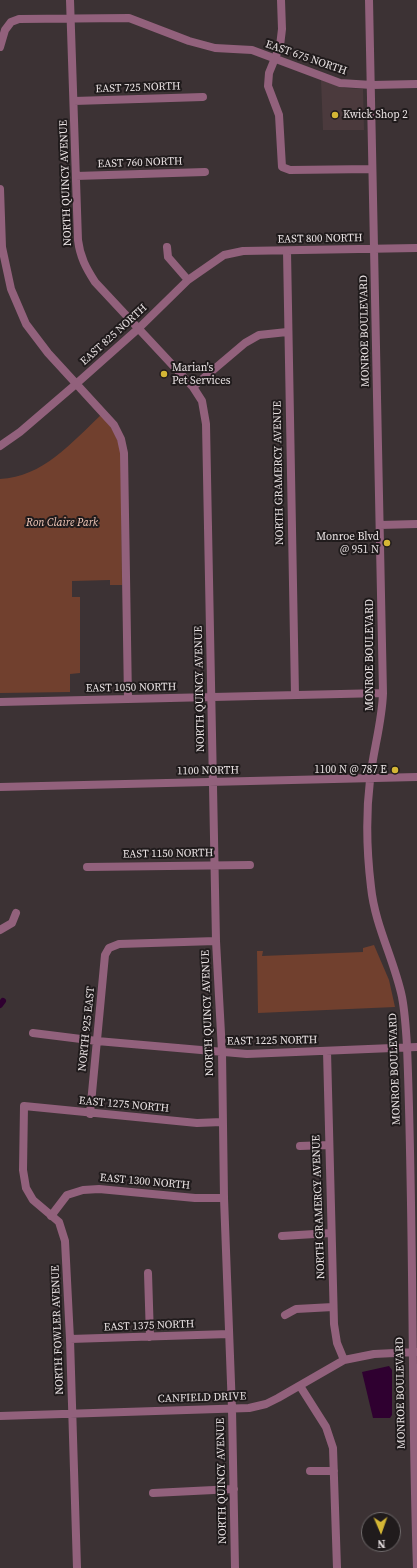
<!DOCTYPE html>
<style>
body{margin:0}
#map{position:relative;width:417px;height:1568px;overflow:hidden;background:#3c3234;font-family:"Source Serif 4",serif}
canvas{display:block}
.north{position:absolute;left:361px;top:1512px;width:40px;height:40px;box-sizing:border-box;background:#201b1c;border:1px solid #706b6c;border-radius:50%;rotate:178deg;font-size:11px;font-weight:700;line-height:16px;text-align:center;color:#e9e2e3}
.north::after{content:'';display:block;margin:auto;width:14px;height:18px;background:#d4b635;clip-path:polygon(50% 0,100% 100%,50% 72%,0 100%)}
</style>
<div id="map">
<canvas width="417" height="1568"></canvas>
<div class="north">N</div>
</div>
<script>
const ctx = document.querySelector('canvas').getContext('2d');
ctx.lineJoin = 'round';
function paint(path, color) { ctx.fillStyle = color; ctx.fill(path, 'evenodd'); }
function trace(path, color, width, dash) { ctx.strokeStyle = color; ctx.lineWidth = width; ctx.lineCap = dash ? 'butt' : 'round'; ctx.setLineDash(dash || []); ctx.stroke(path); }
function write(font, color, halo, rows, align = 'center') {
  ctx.font = font + ' "Source Serif 4",serif'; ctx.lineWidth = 4; ctx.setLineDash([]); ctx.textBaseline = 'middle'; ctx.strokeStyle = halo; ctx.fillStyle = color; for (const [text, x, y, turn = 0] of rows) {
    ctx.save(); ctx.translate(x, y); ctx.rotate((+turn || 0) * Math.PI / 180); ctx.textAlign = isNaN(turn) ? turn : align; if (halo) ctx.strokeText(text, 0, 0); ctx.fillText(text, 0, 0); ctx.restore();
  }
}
paint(new Path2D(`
 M321 80 345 88 363 89 364 130H323Z`), '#4b3a3d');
paint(new Path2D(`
 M101 415C112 427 118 437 121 453L122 585H110V580L72 581V597H80V673L70 674V692L0 693V479C43 477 71 443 101 415Z
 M374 945 389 980 395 1007 258 1013 257 951H263L262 956 363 952V948Z`), '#71402e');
paint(new Path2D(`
 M389 1366 392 1370V1415L390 1418H373L362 1372Z`), '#2f0030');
trace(new Path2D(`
 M0 1005 3 1001`), '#2f0030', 6);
trace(new Path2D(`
 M70 0 78 240C80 257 86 268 95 282L193 387 202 401 206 424 216 941 222 1052 224 1198 232 1409 235 1568
 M281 0 282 29 280 46 269 73 268 86 279 115 282 167 290 170 372 169
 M369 0 383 693C382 723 373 751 370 780 366 813 367 854 371 887 375 926 394 959 402 997 405 1013 406 1029 407 1046 414 1220 411 1394 417 1568
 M0 47 5 30 11 22 19 19 129 18 189 41 215 48 252 50 340 83 372 85 417 84
 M74 101 203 97
 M76 176 205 172
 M0 189 2 247 11 289 26 324 48 353 114 425 121 439 124 453 128 699
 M167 247 168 257 188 280
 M287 251 295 695
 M193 387 245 343 259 335 287 332
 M0 446 20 432 76 384 139 328 188 280 224 255 243 251 417 248
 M380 525 417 524
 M0 702 383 693
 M0 787 417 777
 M87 867 250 865
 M0 930 12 923 16 913
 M33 1033 97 1041 247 1054 417 1047
 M327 1051 334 1324 337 1343 344 1360
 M90 1114 105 955 109 948 119 944 216 941
 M300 1146 328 1145
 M51 1216 67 1195 83 1190 99 1189 195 1198H224
 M282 1236 331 1233
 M148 1273 150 1337
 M285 1315 296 1309 333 1307
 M70 1339 229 1334
 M300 1386 326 1427 333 1448 337 1568
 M0 1416 249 1408 266 1404 278 1398 344 1360 374 1354 416 1352
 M310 1471H334
 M153 1493 234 1489
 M77 1568 70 1339 65 1241 59 1222 33 1200 26 1188 23 1170 24 1106 197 1123 222 1122`), '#92617c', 8);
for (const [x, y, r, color] of [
 [335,115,4,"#d4b635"],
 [164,374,4,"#d4b635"],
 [387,543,4,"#d4b635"],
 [395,770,4,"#d4b635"]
]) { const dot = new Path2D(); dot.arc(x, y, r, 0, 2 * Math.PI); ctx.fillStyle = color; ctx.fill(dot); trace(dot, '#201b1c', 1.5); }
write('11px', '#e9e2e3', '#201b1c', [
 ["EAST 675 NORTH",306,58,19],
 ["EAST 725 NORTH",138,88,-2],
 ["EAST 760 NORTH",140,163,-2],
 ["NORTH QUINCY AVENUE",66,183,-92],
 ["EAST 800 NORTH",320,239,-1],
 ["MONROE BOULEVARD",365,331,-91],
 ["EAST 825 NORTH",114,335,-42],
 ["NORTH GRAMERCY AVENUE",279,473,-91],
 ["MONROE BOULEVARD",370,655,-90],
 ["EAST 1050 NORTH",131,688,-1],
 ["NORTH QUINCY AVENUE",200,689,-91],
 ["1100 NORTH",208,771,-1],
 ["EAST 1150 NORTH",168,854,-1],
 ["NORTH QUINCY AVENUE",208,1013,-92],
 ["NORTH 925 EAST",87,1029,-84],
 ["EAST 1225 NORTH",272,1041,-1],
 ["MONROE BOULEVARD",395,1069,-92],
 ["EAST 1275 NORTH",124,1105,5],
 ["EAST 1300 NORTH",145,1182,5],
 ["NORTH GRAMERCY AVENUE",319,1207,-92],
 ["EAST 1375 NORTH",149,1326,-2],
 ["NORTH FOWLER AVENUE",58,1330,-92],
 ["MONROE BOULEVARD",401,1393,-91],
 ["CANFIELD DRIVE",202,1398,-2],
 ["NORTH QUINCY AVENUE",222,1481,-91]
]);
write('11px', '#e9e2e3', '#201b1c', [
 ["Kwick Shop 2",343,115],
 ["Marian's",172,368],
 ["Pet Services",172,381],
 ["Monroe Blvd",379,537,"right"],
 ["@ 951 N",379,550,"right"],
 ["1100 N @ 787 E",387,770,"right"]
], 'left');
write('italic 11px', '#f5cbbb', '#201b1c', [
 ["Ron Claire Park",62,523]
]);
</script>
